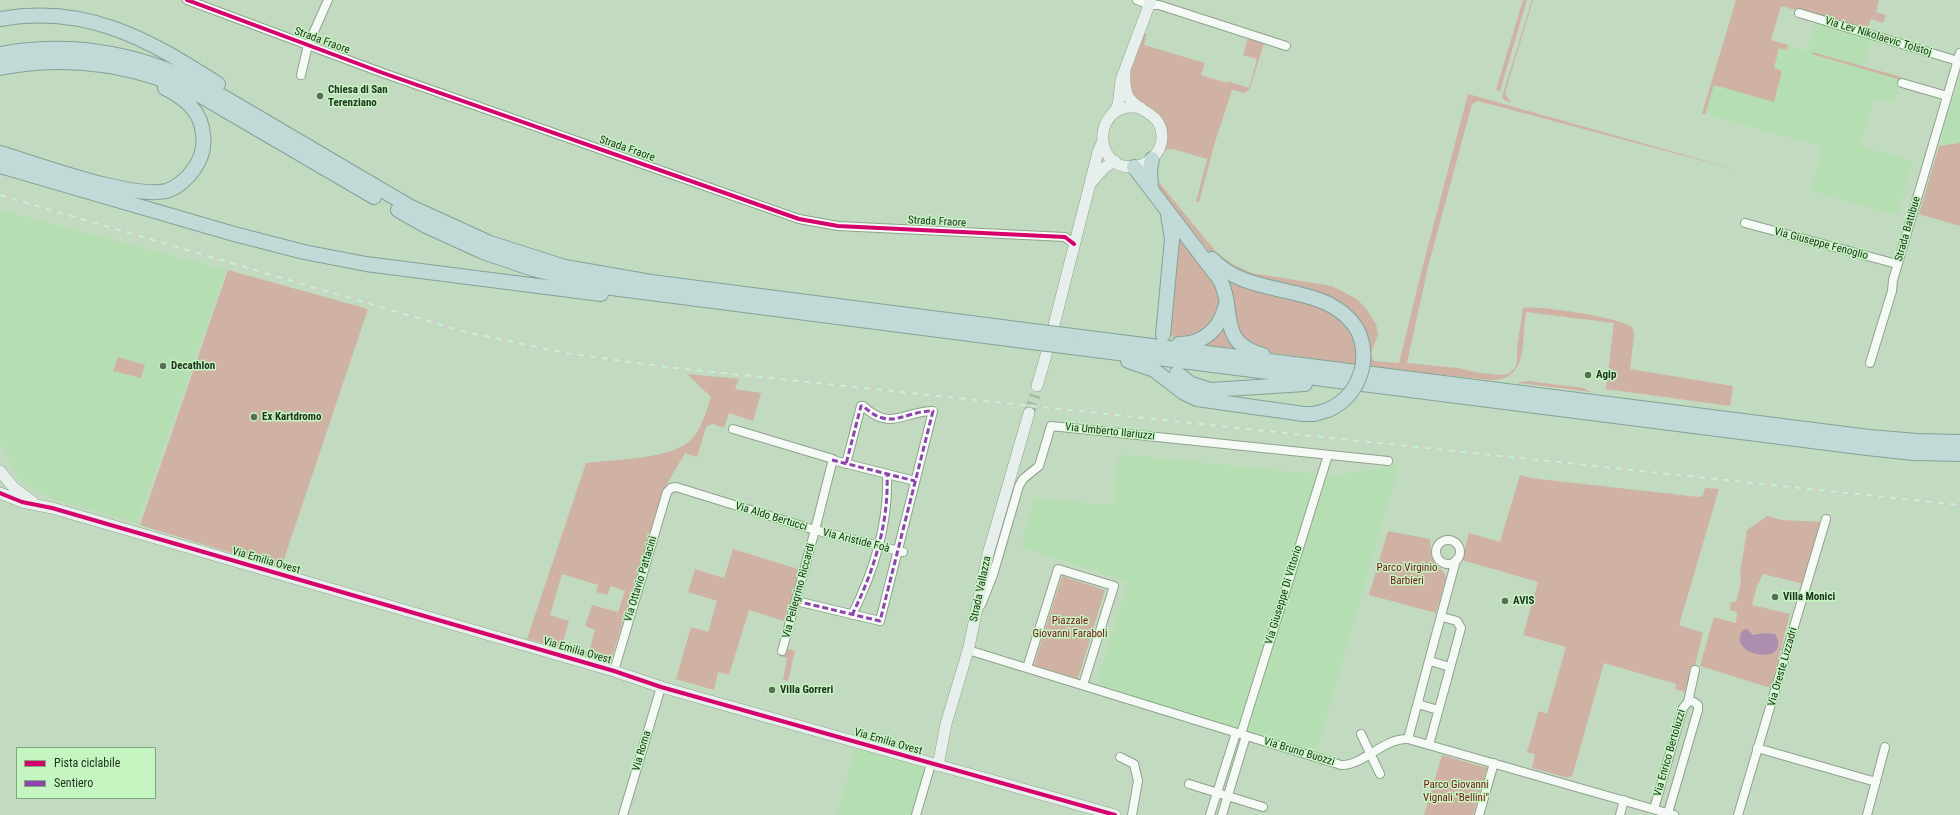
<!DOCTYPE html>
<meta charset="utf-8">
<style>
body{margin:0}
#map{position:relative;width:1960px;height:815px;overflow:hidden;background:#c2dbc0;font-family:"Roboto Condensed",sans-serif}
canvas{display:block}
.legend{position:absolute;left:16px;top:747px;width:140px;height:52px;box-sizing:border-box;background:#c5f5c1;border:1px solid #83a881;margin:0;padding:5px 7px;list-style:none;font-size:12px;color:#213420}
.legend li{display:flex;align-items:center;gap:8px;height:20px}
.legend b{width:20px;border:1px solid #83a881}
</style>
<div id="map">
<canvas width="1960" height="815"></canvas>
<ul class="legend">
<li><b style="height:5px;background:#d6006c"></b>Pista ciclabile</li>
<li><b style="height:5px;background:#8e44ad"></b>Sentiero</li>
</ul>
</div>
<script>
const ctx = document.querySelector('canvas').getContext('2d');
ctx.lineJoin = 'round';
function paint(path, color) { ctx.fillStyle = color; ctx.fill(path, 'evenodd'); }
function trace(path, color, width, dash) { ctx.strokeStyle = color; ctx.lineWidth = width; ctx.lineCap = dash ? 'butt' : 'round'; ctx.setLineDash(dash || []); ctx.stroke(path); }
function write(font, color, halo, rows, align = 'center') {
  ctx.font = font + ' "Roboto Condensed",sans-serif'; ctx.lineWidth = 3; ctx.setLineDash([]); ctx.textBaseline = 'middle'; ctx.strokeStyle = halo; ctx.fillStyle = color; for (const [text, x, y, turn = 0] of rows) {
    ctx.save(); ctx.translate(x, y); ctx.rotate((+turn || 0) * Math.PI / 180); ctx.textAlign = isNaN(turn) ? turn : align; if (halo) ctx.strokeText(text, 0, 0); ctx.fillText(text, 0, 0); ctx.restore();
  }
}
paint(new Path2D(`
 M1816 21 1866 35 1871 42 1864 66 1901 77 1894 103 1874 98 1861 146 1913 161 1897 215 1810 191 1823 147 1705 114 1729 35 1786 50 1788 45 1807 51Z
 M1960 76V143L1939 146Z
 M0 210 226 270 137 523 53 499 21 483 0 442Z
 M1119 454 1333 476 1399 465 1316 753 1096 686 1128 582 1021 547 1034 498 1113 505Z
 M856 746 931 769 915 815H837Z`), '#b6deb3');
paint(new Path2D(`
 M1523 0H1527L1500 91 1496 90Z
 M1532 0H1533L1505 93 1511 103 1504 100 1502 97Z
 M1736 0H1879L1876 12 1886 15 1883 23 1871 19 1867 30 1781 6 1771 40 1788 45 1787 50 1779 48 1774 68 1782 71 1774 102 1714 85 1705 114H1702Z
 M1144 34H1147L1144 45 1205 63 1201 75 1227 83 1228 81 1249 88 1257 59 1243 55 1249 35 1265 40 1250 88 1245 93 1232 90 1215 142 1199 202H1196L1207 159 1173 149 1166 150 1156 165 1157 180 1217 253 1232 264 1252 273 1332 286 1355 298 1365 307 1376 324 1378 334 1371 354 1374 361 1399 363 1421 273 1468 94 1745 172 1478 101 1472 104 1428 267 1407 363 1459 368 1474 372 1498 375 1508 374 1515 368 1517 362V348L1523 308C1538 305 1624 318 1633 328L1634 336 1630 369 1733 386 1730 406 1606 389 1614 323 1526 312C1521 339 1530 381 1490 380L1368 367C1369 351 1367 339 1360 327 1330 281 1271 297 1230 270 1212 258 1200 240 1187 224 1177 212 1166 201 1157 189 1141 162 1165 159 1165 136 1164 97 1115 116 1133 63 1136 53 1138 43 1144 34Z
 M1812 52 1901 77V80L1812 54Z
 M1960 143V226L1919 214 1939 146Z
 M1179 234C1191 250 1224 284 1220 305 1219 313 1212 322 1209 330L1174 341 1172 336H1167Z
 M228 270 368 309 281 568 140 525Z
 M1226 277 1327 307 1354 333 1359 365 1266 352 1240 338Z
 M1224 322 1242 351 1205 346 1204 344Z
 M118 357 145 365 141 378 113 371Z
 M687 374 739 379 735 389 761 393 753 421 729 413 724 428 713 424 706 427 697 457 685 453 662 493 611 660 605 661 581 654 582 651 589 652 595 630 585 626 592 605 618 612 625 591 611 586 607 595 596 592 598 585 562 574 550 615 569 621 562 645 569 647 568 650 527 639 586 463C615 459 680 460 696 434 703 423 707 409 711 397Z
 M1528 381 1584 388 1591 392 1519 383 1520 382Z
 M1520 475 1530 478 1699 497 1703 496 1705 488 1719 489 1679 625 1703 633 1688 693 1675 689 1676 684 1604 663 1572 777 1569 776 1568 778 1532 768 1535 754 1527 752 1539 711 1547 714 1566 647 1523 635 1538 582 1462 560 1469 533 1500 542Z
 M1767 516 1782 520 1822 522 1804 584 1763 574 1757 586 1752 605 1790 614 1771 688 1700 666 1714 617 1736 623 1737 612 1730 610 1731 602H1736L1741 582 1740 573 1747 530Z
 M1388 531 1430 539 1431 556 1436 565 1444 572 1446 578 1436 613 1369 595Z
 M733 549 798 569 799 571 784 621 749 610 729 675 718 672 714 690 676 679 691 627 708 632 717 601 688 592 695 569 724 578Z
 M1062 576 1105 590 1078 679 1034 665Z
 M780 647 795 651 788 681 783 680 787 658 779 656 778 653Z
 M1442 755 1487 768 1473 815H1424Z`), '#cfb2a3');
paint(new Path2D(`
 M1747 629 1753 635 1764 633 1775 634C1794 667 1724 657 1743 630Z`), '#ac8fb0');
trace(new Path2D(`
 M1029 413 1035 395`), '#a2baa0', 11, [11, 5.5]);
const street = new Path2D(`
 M187 0 383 73 799 219 838 226 1065 237 1074 244
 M1137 0 1149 5H1159L1286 46
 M1799 13 1958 61
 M301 75 308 45 328 0
 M1902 83 1947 96
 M1745 223 1897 264
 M1870 363 1892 291 1893 280 1960 53
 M832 460 915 481
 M1436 552a12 12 0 1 1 24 0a12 12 0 1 1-24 0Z
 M796 601 880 621 933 411C903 411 891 432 863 406H861L846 464
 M981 605 993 575 1019 486 1023 479 1039 466 1051 426 1388 461
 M852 615C874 571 889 523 887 474
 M968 650 1341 765C1363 766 1383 738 1408 739L1674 815
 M782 651 815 530 903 552
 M1430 661 1450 667
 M1027 668 1058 569 1114 586 1083 685
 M614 671 667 492 671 488 676 487 815 530 833 459 733 429
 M1688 702 1695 670
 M1418 704 1438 710
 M1241 734 1328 455
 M1361 734 1380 774
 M1408 739 1456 560
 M1429 745 1461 628 1457 621 1442 617
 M1757 748 1876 782
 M1120 757 1134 764 1138 781 1132 815
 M1189 784 1263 807
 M1654 809 1683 708 1688 702 1692 701 1698 705V710L1668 813
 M623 815 661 687
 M916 815 931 764
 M1210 815 1236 733
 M1222 815 1246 736
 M1479 815 1494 763
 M1620 815 1624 800
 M1738 815 1826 519
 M1867 815 1885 747`);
const secondary = new Path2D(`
 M1125 72C1125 80 1124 88 1128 96 1137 113 1161 111 1162 136 1162 142 1160 149 1156 154 1151 161 1142 166 1133 167 1090 169 1093 98 1141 108
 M1112 114 1117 108 1119 99 1121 80 1151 0
 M1091 183 1105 167 1115 161
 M1054 325 1098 152 1102 143
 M1037 386 1047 352
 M0 471 14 488 33 502
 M0 493 22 502 52 508 614 671 661 687 1115 815
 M938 766 946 724 969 647 988 554 1029 413`);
const highway = new Path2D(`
 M0 19C87 4 148 39 218 84
 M0 54C78 40 147 55 215 92L409 206 490 243 565 267 651 282 1033 331
 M0 68C69 54 138 65 201 96L374 197
 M0 153C38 164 130 199 166 191 177 188 188 178 194 169 201 159 205 147 203 134 201 111 185 98 165 88
 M0 166 234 234 304 252 366 264 601 294
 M1134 167 1220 280C1236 310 1216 342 1263 355
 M1151 189 1150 169 1152 159
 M398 210 426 226 483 252 533 269 604 287 1032 342
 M1212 259C1252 302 1328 279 1358 331
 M1163 335 1172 239 1168 215
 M1073 336 1869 437 1917 441 1960 442
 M1179 344C1204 344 1221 328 1226 304
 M1071 347 1867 448 1914 453 1960 454
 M1128 361 1154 370 1184 393 1197 399 1304 414H1314L1328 410
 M1177 373 1191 384 1210 390 1305 384`);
trace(street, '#8fa28d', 10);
trace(secondary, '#8fa28d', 12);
trace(highway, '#82a397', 16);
trace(street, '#f6faf6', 8);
trace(secondary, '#e6efec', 11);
trace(highway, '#c1d9d7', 14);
const rail = new Path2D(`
 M0 195 462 331 565 353 667 367 1960 505`);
trace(rail, '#cad2c9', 3.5);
trace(rail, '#c5f5c1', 2, [6]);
const highwayBridge = new Path2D(`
 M1033 331 1073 336
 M1032 342 1071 347
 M1328 410C1359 396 1371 361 1358 331`);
trace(highwayBridge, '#82a397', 16, []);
trace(highwayBridge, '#c1d9d7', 14);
trace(new Path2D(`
 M832 460 915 481
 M796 601 880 621 933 411C903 411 891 432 863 406H861L846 464
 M852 615C874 571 889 523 887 474`), '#8e44ad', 3, [6, 3]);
trace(new Path2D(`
 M187 0 383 73 799 219 838 226 1065 237 1074 244
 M0 493 22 502 52 508 614 671 661 687 1115 815`), '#d6006c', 4);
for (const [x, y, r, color] of [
 [320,96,4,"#596e58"],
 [163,366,4,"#596e58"],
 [1588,375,4,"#596e58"],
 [254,417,4,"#596e58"],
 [1775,597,4,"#596e58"],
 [1505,601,4,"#596e58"],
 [772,690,4,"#596e58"]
]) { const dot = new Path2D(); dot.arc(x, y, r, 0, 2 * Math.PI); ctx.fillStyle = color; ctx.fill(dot); trace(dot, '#c5f5c1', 1.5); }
write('11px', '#213420', '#c5f5c1', [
 ["Via Lev Nikolaevic Tolstoj",1878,37,17],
 ["Strada Fraore",322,41,20],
 ["Strada Fraore",627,149,19],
 ["Strada Fraore",937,222,3],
 ["Strada Battibue",1908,229,-74],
 ["Via Giuseppe Fenoglio",1821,244,15],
 ["Via Umberto Ilariuzzi",1110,432,6],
 ["Via Aldo Bertucci",771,517,17],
 ["Via Aristide Foà",856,541,14],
 ["Via Emilia Ovest",266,561,16],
 ["Via Ottavio Pattacini",641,579,-73],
 ["Strada Vallazza",981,589,-78],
 ["Via Pellegrino Riccardi",799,591,-75],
 ["Via Giuseppe Di Vittorio",1284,595,-73],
 ["Via Emilia Ovest",577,651,16],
 ["Via Oreste Lizzadri",1783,667,-74],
 ["Via Emilia Ovest",888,742,16],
 ["Via Roma",642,751,-74],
 ["Via Bruno Buozzi",1299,752,17],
 ["Via Enrico Bertoluzzi",1670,753,-74]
]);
write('bold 11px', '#213420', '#c5f5c1', [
 ["Chiesa di San",328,90],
 ["Terenziano",328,103],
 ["Decathlon",171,366],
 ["Agip",1596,375],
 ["Ex Kartdromo",262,417],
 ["Villa Monici",1783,597],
 ["AVIS",1513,601],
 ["Villa Gorreri",780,690]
], 'left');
write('11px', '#78111b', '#c5f5c1', [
 ["Parco Virginio",1407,568],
 ["Barbieri",1407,581],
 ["Piazzale",1070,621],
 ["Giovanni Faraboli",1070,634],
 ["Parco Giovanni",1456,785],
 ["Vignali \"Bellini\"",1456,798]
]);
</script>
